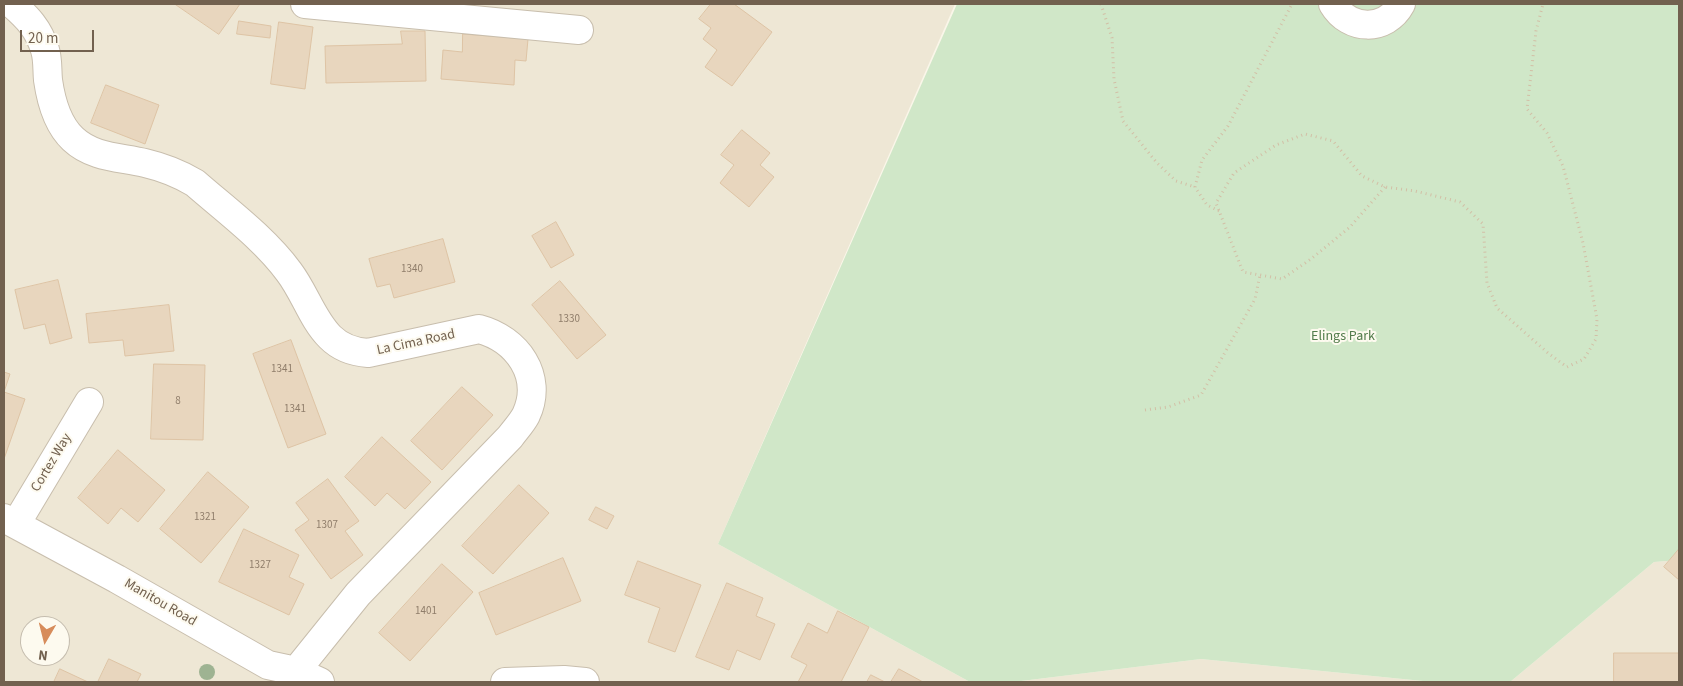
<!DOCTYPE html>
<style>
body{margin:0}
#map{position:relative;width:1683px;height:686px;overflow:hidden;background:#faf6e9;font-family:"Source Sans 3",sans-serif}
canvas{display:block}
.frame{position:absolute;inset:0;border:5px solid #72614f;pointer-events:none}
.north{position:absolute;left:20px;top:616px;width:50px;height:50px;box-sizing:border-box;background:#fdfaef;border:1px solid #c5bdaf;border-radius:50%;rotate:188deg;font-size:14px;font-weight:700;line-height:20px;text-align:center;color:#72614f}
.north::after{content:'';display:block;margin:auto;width:18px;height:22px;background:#d78c5b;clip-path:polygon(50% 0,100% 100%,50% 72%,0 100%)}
.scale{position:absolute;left:20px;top:30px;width:74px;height:22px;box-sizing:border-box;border:2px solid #72614f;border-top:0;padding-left:6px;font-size:15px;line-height:18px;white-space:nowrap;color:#72614f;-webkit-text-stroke:4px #fdfaef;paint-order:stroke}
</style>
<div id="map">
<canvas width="1683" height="686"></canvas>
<div class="frame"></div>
<div class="north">N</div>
<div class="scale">20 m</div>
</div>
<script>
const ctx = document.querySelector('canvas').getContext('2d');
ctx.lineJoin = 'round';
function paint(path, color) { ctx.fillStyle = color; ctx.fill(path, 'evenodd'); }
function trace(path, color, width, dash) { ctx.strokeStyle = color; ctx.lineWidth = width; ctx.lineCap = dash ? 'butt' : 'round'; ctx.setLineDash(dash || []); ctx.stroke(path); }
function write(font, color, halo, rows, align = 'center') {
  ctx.font = font + ' "Source Sans 3",sans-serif'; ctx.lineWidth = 4; ctx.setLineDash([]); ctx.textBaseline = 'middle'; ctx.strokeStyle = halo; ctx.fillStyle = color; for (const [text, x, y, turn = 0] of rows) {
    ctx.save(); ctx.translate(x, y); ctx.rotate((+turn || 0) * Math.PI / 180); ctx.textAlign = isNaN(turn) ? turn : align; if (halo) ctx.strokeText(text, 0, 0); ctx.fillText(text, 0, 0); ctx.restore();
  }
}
paint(new Path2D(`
 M4 4H955L718 544 970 682H4ZM30 626H60V656H30Z
 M1679 560V682H1510L1654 562Z
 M1201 659 1433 682H1013Z`), '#eee7d5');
paint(new Path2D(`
 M957 4H1679V560L1654 562 1510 682H1433L1201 659 1013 682H970L718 544Z`), '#d0e7c8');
const building = new Path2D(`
 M175 4H240L219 34Z
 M711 4H734L772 32 732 86 705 67 717 50 703 39 711 28 699 19Z
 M239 21 271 26 270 38 237 34Z
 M279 22 313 27 305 89 271 84Z
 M401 31H425L426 81 326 83 325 46 402 44Z
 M463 34 528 39 526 61 515 60 514 85 441 79 443 50 462 52Z
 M106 85 159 105 145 144 91 123Z
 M742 130 770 153 760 165 774 177 749 207 720 183 734 165 721 155Z
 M556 222 574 255 551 268 532 236Z
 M443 239 455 282 394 298 390 284 377 287 369 259Z
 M58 280 72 338 50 344 45 324 24 329 15 290Z
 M560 281 606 335 577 359 532 305Z
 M169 305 174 351 125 356 123 340 89 343 86 314Z
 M291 340 326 434 288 448 253 354Z
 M154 364 205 365 203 440 151 439Z
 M4 372 10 374 4 392 25 399 4 459Z
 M462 387 493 415 442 470 411 441Z
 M382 437 431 482 405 509 387 493 375 506 345 477Z
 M118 450 165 490 138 522 121 508 108 524 78 498Z
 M208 472 249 507 201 563 160 529Z
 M328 479 359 521 345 531 363 555 331 579 295 530 309 520 296 503Z
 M519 485 549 513 493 574 462 546Z
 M596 507 614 516 607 529 589 520Z
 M244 529 299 555 289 577 304 584 289 615 219 582Z
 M1679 549V580L1664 567Z
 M563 558 581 601 496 635 479 593Z
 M638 561 701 585 675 652 648 642 660 608 625 595Z
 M442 564 473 592 410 661 379 633Z
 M727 583 763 598 756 616 775 624 760 660 737 650 729 670 696 657Z
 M838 611 869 627 841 682H798L807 665 791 657 808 623 827 633Z
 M1614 653H1679V682H1614Z
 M109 659 141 674 137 682H98Z
 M60 669 88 682H54Z
 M899 669 923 682H891Z
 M871 675 885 682H867Z`);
paint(building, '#e8d6be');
trace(building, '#dec4a5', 1);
const minor = new Path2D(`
 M12 4C27 17 39 29 45 50 48 59 47 70 48 80 51 101 58 125 73 139 93 158 121 157 145 163 162 167 180 174 195 183 227 211 264 238 289 272 305 293 312 319 330 337 341 348 353 352 368 353L479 329C517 339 544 376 526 415 522 423 515 430 510 437L358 594 296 671
 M305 4 579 30
 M1333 4C1349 31 1386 32 1401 4
 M4 518 117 579 268 665 296 671 320 682
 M16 524 89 402
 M505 682 564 680 585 682`);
trace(minor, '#c8bead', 30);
trace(new Path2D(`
 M1101 4 1112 38 1114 79 1123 121 1157 163 1176 181 1195 187
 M1385 187 1350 227 1311 259 1282 279 1243 272 1216 203 1234 173 1276 145 1305 134 1333 141 1362 176 1385 187 1415 191 1460 202 1483 224 1487 283 1497 308 1548 353 1567 367 1584 359 1596 339 1597 319 1583 243 1563 166 1547 133 1527 109 1536 31 1543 4
 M1219 211 1207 205 1195 187 1202 160 1228 126 1292 4
 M1145 410 1168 407 1201 395 1255 299 1260 275`), '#d2bfa6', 3, [1, 4]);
trace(minor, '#fff', 28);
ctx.fillStyle = '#9eb392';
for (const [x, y] of [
 [207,672]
]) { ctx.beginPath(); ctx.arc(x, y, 8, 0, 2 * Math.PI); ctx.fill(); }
write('11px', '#907e6b', null, [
 ["1340",412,270],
 ["1330",569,320],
 ["1341",282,370],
 ["8",178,402],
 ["1341",295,410],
 ["1321",205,518],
 ["1307",327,526],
 ["1327",260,566],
 ["1401",426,612]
]);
write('14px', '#527c4b', '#fdfaef', [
 ["Elings Park",1343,337]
]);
write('14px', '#72614f', '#fdfaef', [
 ["La Cima Road",416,343,-12],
 ["Cortez Way",52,463,-59],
 ["Manitou Road",160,603,30]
]);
</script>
